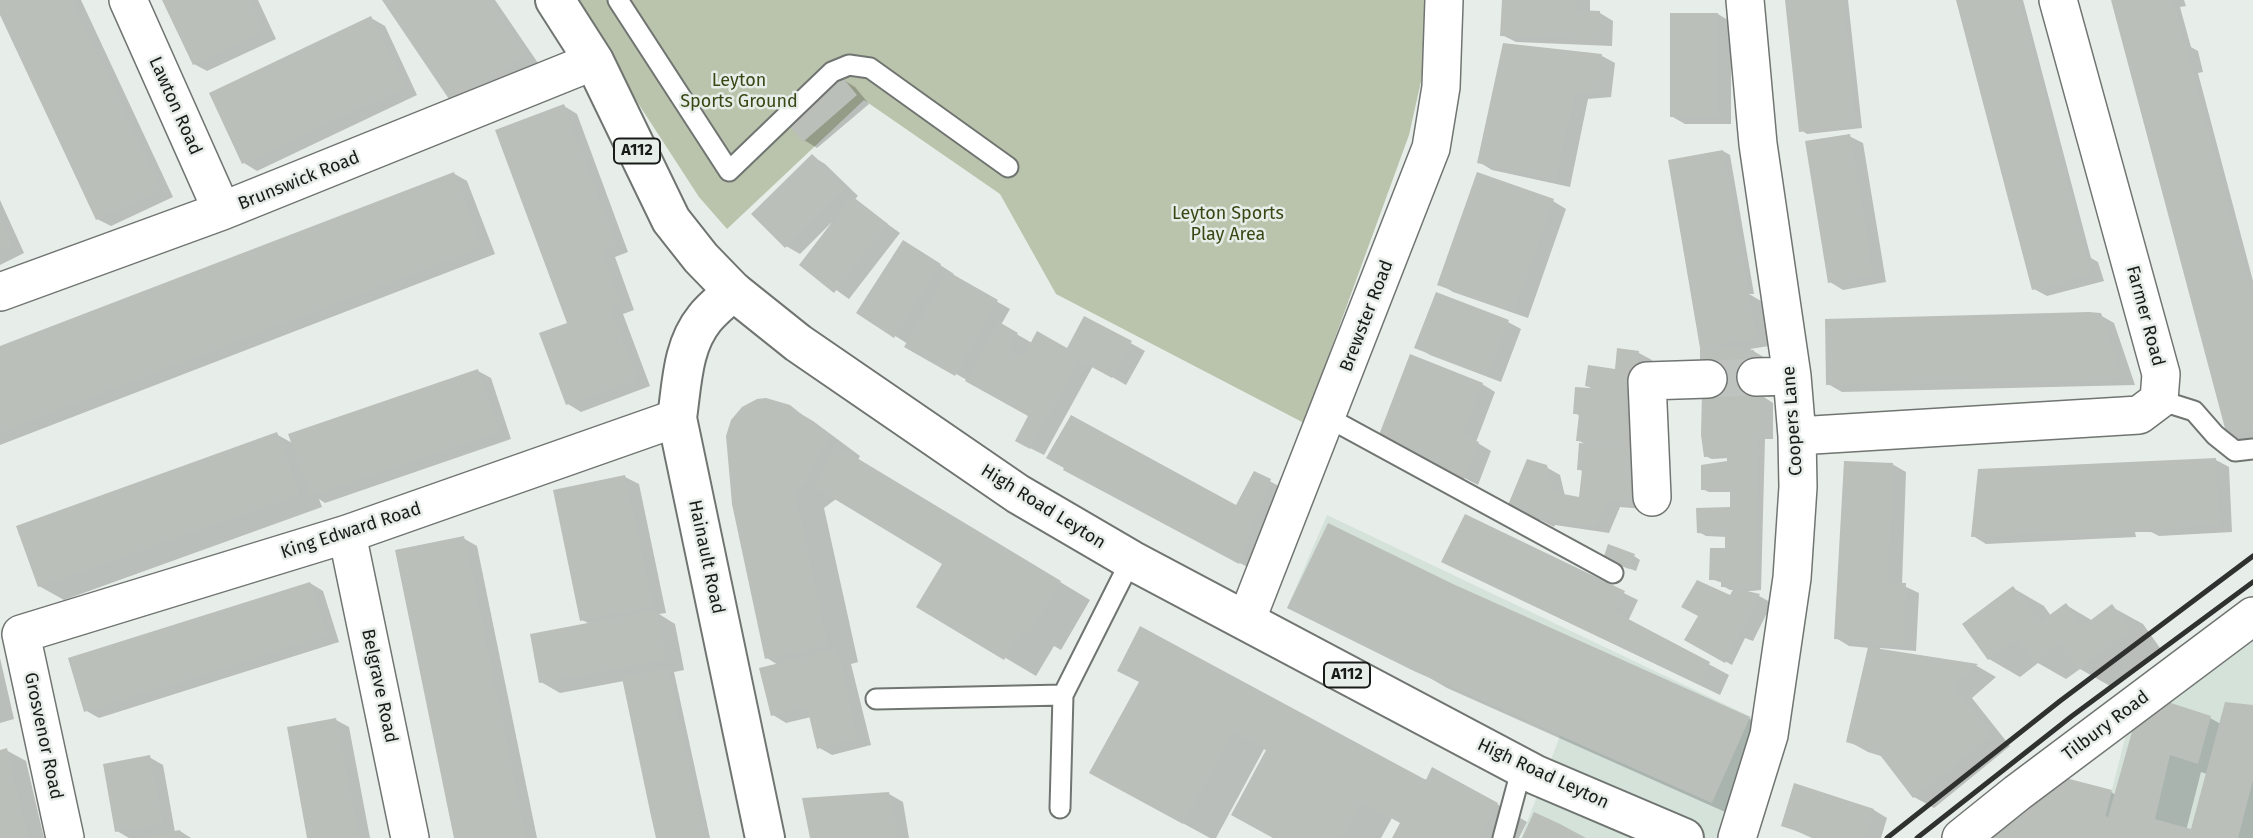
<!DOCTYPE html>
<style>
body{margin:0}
canvas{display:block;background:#e7ede9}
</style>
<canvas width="2253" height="838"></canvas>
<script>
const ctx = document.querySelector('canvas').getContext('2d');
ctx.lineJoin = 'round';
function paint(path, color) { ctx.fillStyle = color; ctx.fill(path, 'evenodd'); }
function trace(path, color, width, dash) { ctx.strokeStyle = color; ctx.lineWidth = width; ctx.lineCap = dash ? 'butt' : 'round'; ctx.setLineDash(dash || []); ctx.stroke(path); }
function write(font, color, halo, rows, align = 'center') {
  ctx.font = font + ' "Fira Sans",sans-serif'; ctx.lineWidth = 5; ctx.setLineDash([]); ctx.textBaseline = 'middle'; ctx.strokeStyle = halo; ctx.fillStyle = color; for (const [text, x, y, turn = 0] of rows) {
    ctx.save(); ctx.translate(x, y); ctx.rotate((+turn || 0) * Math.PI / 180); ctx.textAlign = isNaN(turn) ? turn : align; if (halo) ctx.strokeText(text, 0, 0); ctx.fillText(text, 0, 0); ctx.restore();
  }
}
paint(new Path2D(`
 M1327 515 1762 722 1720 838H1521L1560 736 1414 671 1287 608Z
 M2253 631V838H2100L2131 714Z`), '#d4e2da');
paint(new Path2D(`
 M571 0H1429L1428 50 1409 135 1304 423 1056 294 1000 194 864 100 727 229 699 197Z`), '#bac3ab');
paint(new Path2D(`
 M0 0H81L173 197 111 226 97 219 0 11Z
 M164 0H258L276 39 207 71 194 64Z
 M384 0H495L538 63 467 111Z
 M1504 0H1590V12L1600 13 1613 21 1612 46 1516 42 1502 35Z
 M1787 0H1848L1862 128 1807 134 1801 130Z
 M1958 0H2023L2091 258 2098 262 2104 281 2047 296 2034 289Z
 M2113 0H2184L2186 6 2180 7 2191 47 2198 51 2203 72 2198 73 2253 281V440L2242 443 2228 435Z
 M1718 14 1731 22V124H1685L1671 116Z
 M371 18 385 26 417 95 257 171 244 163Z
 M1602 56 1615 63 1611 97 1588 99 1570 187 1492 170 1479 162Z
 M842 79 855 87 869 104 817 148 804 140Z
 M564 106 577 114 628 252 615 257 634 310 623 314 650 386 581 412 568 404 569 324Z
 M1849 136 1863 143 1886 282 1843 290 1830 282Z
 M1723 151 1730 155 1754 294H1749L1761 301 1769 346 1750 349 1767 359 1770 397H1764L1773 403V439H1765L1761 590 1741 592 1759 596 1772 603 1753 641 1745 638 1732 665 1687 640 1731 597 1735 590H1730L1723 586V583L1711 579 1727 550V537L1706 536 1699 532 1732 509V492H1709L1702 489 1728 463 1729 458 1712 459 1705 456 1702 348 1670 161Z
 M812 156 825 164 858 196 854 200 900 233 849 299 801 265 832 225 831 223 800 254 786 246Z
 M453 173 467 181 495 254 0 445V348Z
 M0 200 24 253 0 265Z
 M1553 201 1566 209 1528 318 1453 292 1440 284Z
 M917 250 954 274 952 276 1010 309 1001 325 1032 343 1067 350 1085 318 1145 351 1126 385 1093 366 1044 455 1030 448V416L907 346 908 344 859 313Z
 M2100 315 2114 323 2135 385 1842 392 1828 384Z
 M1508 322 1521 329 1501 382 1430 355 1417 347Z
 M1619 350 1639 353 1652 360 1648 399 1644 509 1620 507 1609 533 1555 525 1554 527 1523 511 1546 467 1560 475 1565 496 1581 500 1583 472 1579 469 1588 446 1578 440 1581 417 1575 413 1596 391 1587 386 1616 371Z
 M478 371 491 378 511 439 325 503 319 499 322 507 64 600 39 586 276 434 294 444Z
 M1482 384 1495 392 1476 442 1491 451 1478 485 1395 442Z
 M782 403 813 421 860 456 858 460 1090 600 1061 650 1054 646 1036 676 918 606 944 563 836 499 824 508 858 662 851 664 871 745 832 755 818 747 811 717 786 723 773 715 778 665 767 658Z
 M2216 460 2229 467 2232 532 2159 536 2151 532H2135L2136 537 1986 544 1973 536Z
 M1892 464 1906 472 1902 585 1919 593 1916 651 1880 648 1879 651 1977 666 1996 677 1972 698 2010 746 1934 808 1914 797 1884 757 1868 752 1848 741 1870 648 1849 646 1836 638Z
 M1255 473 1284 489 1253 570 1078 477 1237 508Z
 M625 477 639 484 666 613 659 614 675 624 684 670 674 672 710 838H658L624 681 560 693 541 682 590 624 582 620Z
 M1465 516 1638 600 1628 621 1729 675 1720 695 1443 562Z
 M463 538 477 546 537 838H456Z
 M1634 556 1640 560 1636 571 1611 562Z
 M310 583 323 591 339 642 99 718 85 710Z
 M1452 586 1750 719 1780 736 1743 820 1447 688 1430 678Z
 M2013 588 2044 606 2051 616 2066 605 2093 621 2112 607 2143 624 2160 648 2110 686 2080 669 2066 679 2038 663 2020 677 1989 659Z
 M0 658 14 719 0 723Z
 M1141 682 1497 804 1527 822 1519 838H1394L1402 823 1392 818 1381 838H1275L1267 751 1264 749 1216 838H1210L1122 790Z
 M2253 707V838H1978L2111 792 2116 795 2210 718 2221 724ZM2201 772 2207 774 2204 836 2186 831Z
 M336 720 349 727 370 838H309Z
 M6 750 26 761 44 838H0V751Z
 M149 757 163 765 175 832 180 831 191 838H129L117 831Z
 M889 794 903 802 909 838H812Z
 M1874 810 1887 818 1881 838H1812L1783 825Z`), '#0003');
paint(new Path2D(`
 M0 0H72L161 189 96 220 0 15Z
 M162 0H249L264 31 193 65Z
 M382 0H489L526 55 453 105Z
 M1502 0H1577V10L1600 11 1599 40 1500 36Z
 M1785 0H1843L1856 125 1799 132Z
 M1956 0H2019L2091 274 2032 290Z
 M2111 0H2173L2253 298V429L2227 436Z
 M1670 13H1718V117H1670Z
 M371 16 405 87 242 164 209 93Z
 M1503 43 1602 54 1598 90 1575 92 1556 180 1477 163Z
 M842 77 857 95 803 142 787 123Z
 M564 104 616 244 602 250 621 302 610 306 637 379 566 405 539 333 567 323 495 130Z
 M1850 134 1873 275 1828 283 1805 141Z
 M1723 150 1756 338 1700 348 1668 160Z
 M812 154 846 187 785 248 751 214Z
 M454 172 482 247 0 432V346Z
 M1477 172 1554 199 1514 312 1437 285Z
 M852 196 888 224 834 293 799 265Z
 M0 219 12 246 0 251Z
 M903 240 941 264 894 338 856 313Z
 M947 271 998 300 955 376 904 347Z
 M1436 292 1509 320 1487 376 1414 348Z
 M2089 312 2101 313 2123 378 1826 385 1825 319Z
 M1084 316 1132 341 1112 378 1079 360 1030 449 1015 441 1028 416 965 381 999 322 1018 333 1008 351 1022 359 1037 331 1067 348Z
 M1617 348 1639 351 1634 393 1627 391 1625 418 1630 419 1628 445 1576 441 1579 414H1573L1575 387 1604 389 1585 386 1588 365 1615 369Z
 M1700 348 1754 350 1757 391H1707L1700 374Z
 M1410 354 1483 383 1462 435 1479 442 1464 479 1379 435Z
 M478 369 499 431 310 496 288 434Z
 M1702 393H1760L1755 588 1721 587V580H1709L1710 548H1725V535L1697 533 1696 508 1730 507V490H1701V465L1727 461V455L1704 457 1701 435Z
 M766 398 790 405 830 437 804 485 794 490 828 645 765 659 732 504 726 436 731 420 742 407 757 399Z
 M1071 415 1236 505 1254 471 1271 479 1239 564 1063 470 1064 468 1046 458Z
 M277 432 299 494 38 587 16 526Z
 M1579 443 1632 447 1630 475H1634L1631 503 1607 500 1596 526 1541 518 1540 521 1508 505 1527 459 1547 465 1553 492 1579 497 1582 470H1577Z
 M837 446 1061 581 1029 634 1022 630 1004 660 916 607 942 564 813 486Z
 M2216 458 2219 525 1971 537 1978 469Z
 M1844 461 1893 463 1888 583H1906L1903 644 1834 639Z
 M625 475 653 606 580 621 553 490Z
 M1465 514 1625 591 1615 612 1710 662 1700 685 1441 562Z
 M1328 523 1453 584 1750 717 1712 803 1414 671 1287 608Z
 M464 536 470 563 526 838H454L450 819 395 550Z
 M1608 544 1635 554 1629 569 1603 559Z
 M1697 580 1730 595 1734 588 1760 594 1725 663 1684 640 1698 616 1681 607Z
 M310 582 327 635 84 712 68 658Z
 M2013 586 2040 622 2066 603 2083 626 2112 604 2131 630 2078 669 2059 644 2034 663 2017 639 1988 660 1962 624Z
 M656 610 666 659 539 683 530 634Z
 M1140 626 1426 780 1432 767 1498 803 1479 838H1392L1400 823 1361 801 1341 838H1273L1231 815 1266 750 1232 733 1183 824 1089 773 1139 682 1117 671Z
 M1868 647 1978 664 1954 686 1992 735 1913 798 1877 751 1846 742Z
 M837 649 858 738 817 749 807 707 771 716 759 668Z
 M668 668 698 806 705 838H656L651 816 622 678Z
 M2165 701 2211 716 2198 764 2170 755 2155 819 2191 829 2225 702 2253 705V780L2238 838H1976L2054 775 2112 790 2105 816 2108 817 2135 721Z
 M336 718 359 838H307L287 727Z
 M7 748 28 838H0V750Z
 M150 755 162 823 115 832 103 764Z
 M1794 783 1874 809 1865 838H1818L1781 826Z
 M889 792 898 838H810L802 798Z
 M1534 812 1560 824 1586 838H1522Z
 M180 830 182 838H142V837Z`), '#bbbfba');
trace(new Path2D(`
 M1708 379 1756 377`), '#bec3bf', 37, [37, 18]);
const service = new Path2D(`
 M618 0 729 171 832 72 849 65 870 68 1008 167
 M2159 400 2194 411 2215 435 2235 451 2253 449
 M1327 417 1613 573
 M876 699 1063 695
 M1060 808 1063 695 1131 560
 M1503 838 1522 767`);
const minor = new Path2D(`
 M128 0 222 211
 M0 292 222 211 594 61
 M1756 377 1792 376
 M1797 436 2139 415 2159 400 2161 374 2058 0
 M1652 497 1647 381 1708 379
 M347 534 410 838
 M1246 621 1431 148 1441 87 1444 0
 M65 838 21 634 347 534 677 418
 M1737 838 1769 735 1792 578 1798 487 1797 436 1792 376 1758 144 1745 0
 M1961 838 2017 793 2253 616`);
const tertiary = new Path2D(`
 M733 291C724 300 713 308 705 318 682 346 682 384 677 418L765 838`);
const primary = new Path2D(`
 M555 0 594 61 671 220 701 258 733 291 798 343 1018 494 1131 560 1536 775 1684 838`);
trace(service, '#707572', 23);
trace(minor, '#707572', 40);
trace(tertiary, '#707572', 42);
trace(primary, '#707572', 42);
trace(service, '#fff', 19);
trace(minor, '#fff', 37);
trace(tertiary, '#fff', 38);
trace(primary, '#fff', 38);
trace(new Path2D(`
 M1887 838 2060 701 2253 556
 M1917 838 2072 716 2253 582`), '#2e312f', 5);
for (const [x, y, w] of [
 [637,151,46],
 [1347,675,46]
]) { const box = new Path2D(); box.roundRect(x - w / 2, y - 12.5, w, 25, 5); ctx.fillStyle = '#e7ede9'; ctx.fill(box); trace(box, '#181b19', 2); }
write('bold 16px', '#181b19', null, [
 ["A112",637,151],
 ["A112",1347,675]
]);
write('18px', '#394714', '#e7ede9', [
 ["Leyton",739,81],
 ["Sports Ground",739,102],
 ["Leyton Sports",1228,214],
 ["Play Area",1228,235]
]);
write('18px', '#181b19', '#e7ede9', [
 ["Lawton Road",175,106,66],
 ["Brunswick Road",299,181,-22],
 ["Brewster Road",1367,316,-69],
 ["Farmer Road",2145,316,75],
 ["Coopers Lane",1793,421,-94],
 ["High Road Leyton",1043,507,32],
 ["King Edward Road",351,531,-18],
 ["Hainault Road",706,557,78],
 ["Belgrave Road",379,686,78],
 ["Tilbury Road",2106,726,-37],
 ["Grosvenor Road",43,736,78],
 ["High Road Leyton",1543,774,25]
]);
</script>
